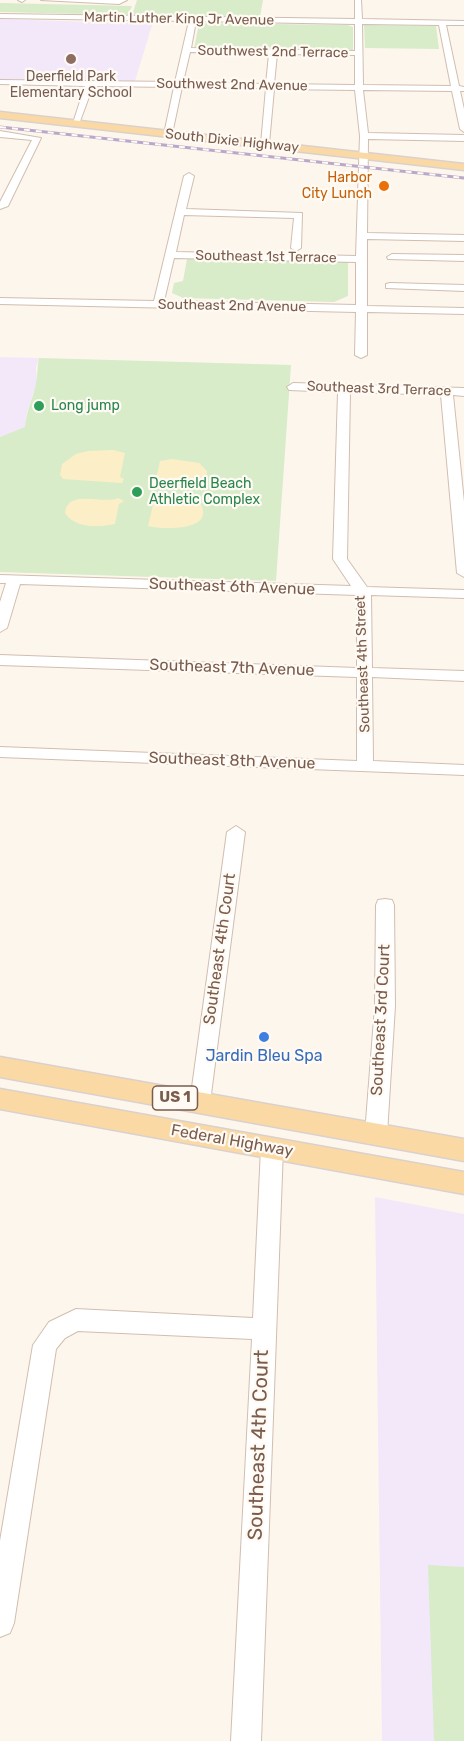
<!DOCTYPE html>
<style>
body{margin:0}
canvas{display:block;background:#fdf6ec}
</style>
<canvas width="464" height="1741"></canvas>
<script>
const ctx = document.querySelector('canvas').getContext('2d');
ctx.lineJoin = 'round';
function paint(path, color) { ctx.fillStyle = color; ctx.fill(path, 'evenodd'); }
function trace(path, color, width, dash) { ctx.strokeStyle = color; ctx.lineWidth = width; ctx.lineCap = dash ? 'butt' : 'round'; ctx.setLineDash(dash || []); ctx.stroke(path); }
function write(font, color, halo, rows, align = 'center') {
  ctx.font = font + ' Rubik,sans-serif'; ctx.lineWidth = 4.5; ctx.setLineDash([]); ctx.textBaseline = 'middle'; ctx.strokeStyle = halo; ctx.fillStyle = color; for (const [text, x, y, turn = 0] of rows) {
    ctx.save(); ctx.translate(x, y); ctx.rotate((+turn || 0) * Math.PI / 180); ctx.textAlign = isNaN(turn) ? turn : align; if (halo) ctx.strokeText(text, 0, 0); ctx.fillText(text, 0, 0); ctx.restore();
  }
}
paint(new Path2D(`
 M0 19 125 23 153 22 135 81 0 79Z
 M0 357 39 358 36 368 37 381 26 416 25 428 0 437Z
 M375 1197 464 1214V1741H382Z`), '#f3e8fa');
paint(new Path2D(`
 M137 0H263L260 17 132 15Z
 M0 3 132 6 128 15 0 12Z
 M199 23 347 25 353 27V51L194 49Z
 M364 25 436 26 439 49 365 48Z
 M187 259 348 262V296L334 302 183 298 172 293 174 283 183 281Z
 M39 358 291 365 276 581 0 572V437L25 427C26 411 33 399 36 383 38 374 37 367 39 358Z
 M428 1565 464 1567V1741H434Z`), '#d8ecc9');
paint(new Path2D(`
 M113 450 125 453 120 477 124 479 122 483 63 479 60 475 62 464 76 454 88 451Z
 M172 459 199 463 207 471 206 480 201 484H153L152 482 156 479 160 461Z
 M118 498 124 501 119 504 115 524C99 527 75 529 65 513 68 488 103 505 118 498Z
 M151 500 200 503C217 531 163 530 148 526L153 505 149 503Z`), '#fcefc7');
const minor = new Path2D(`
 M18 0H25L22 2Z
 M41 0H127L119 4Z
 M355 0H361L362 19 464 21V25H446L459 86 464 87V91H460L464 109V132L460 129 452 91 363 90 368 133 464 135V141L368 139 367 233 464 235V241L367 239V306L464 308V314L367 312V355L361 358 355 355 356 312 0 304V298L154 301 184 176 189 173 194 176 186 209 302 213 301 248 296 251 291 248 294 218 184 215 176 252 356 256 360 136 355 90 274 89 269 144 265 147 261 144 266 88 182 87 172 134 168 137 164 134 174 87 93 86 79 124 72 126 85 86 0 84V80L175 82 189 21 0 18V14L355 19ZM196 21 355 24V51L191 48ZM362 24 439 25 451 86 363 85ZM190 52 269 54 266 84 183 82ZM277 54 355 55V85L274 84ZM174 258 356 262V305L164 301Z
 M0 131 41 138 8 206 0 209V202L32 140 0 137Z
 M392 254 464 255V261L388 259 387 257Z
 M390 283 464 285V291L386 288V284Z
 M293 383 464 388V396L453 395 464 502V577L457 573 441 395 350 392 347 559 367 587 464 590V598L371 595 372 668 464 671V681L372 677 373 761 464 765V775L0 757V747L357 761V677L0 665V655L357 668V595L20 584 7 628 0 632V602L6 583H0V575L351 586 333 559 338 392 289 390 287 387Z
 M236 826 245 832 210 1102 207 1108 200 1110 193 1108 190 1102 227 832Z
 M385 899 392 900 394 905 395 1006 387 1134 384 1140 376 1143 368 1140 365 1134 375 1006 376 905 378 900Z
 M272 1139 280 1142 283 1148 261 1741H231L252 1339 78 1331 65 1338 56 1349 14 1623 10 1633 0 1637V1541L33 1345 49 1322 76 1309 253 1318 261 1148 264 1142Z`);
const major = new Path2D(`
 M0 112 464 164V170L0 118Z
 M0 1057 464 1139V1161L0 1077Z
 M0 1089 464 1172V1194L0 1109Z`);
trace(minor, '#d1beb0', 2);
trace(major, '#dad1cd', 3);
paint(minor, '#fff');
paint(major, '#fbd9a5');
const rail = new Path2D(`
 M0 127 464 178`);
trace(rail, '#b9a8c9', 3);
trace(rail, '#fffaf3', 2, [6]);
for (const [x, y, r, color] of [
 [71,59,6,"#8d6e63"],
 [384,186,6,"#e8710a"],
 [39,406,6,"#2e9e5b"],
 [137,492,6,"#2e9e5b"],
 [264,1037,6,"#3f7fe0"]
]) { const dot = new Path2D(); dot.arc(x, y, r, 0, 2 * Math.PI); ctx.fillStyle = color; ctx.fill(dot); trace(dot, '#fffaf3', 2); }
write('14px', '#7a5c4d', '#fffaf3', [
 ["Martin Luther King Jr Avenue",179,19,1],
 ["Southwest 2nd Terrace",273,52,1],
 ["Southwest 2nd Avenue",232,85,1],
 ["South Dixie Highway",232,141,6],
 ["Southeast 1st Terrace",266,257,1],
 ["Southeast 2nd Avenue",232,306,1],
 ["Southeast 3rd Terrace",379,389,2],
 ["Southeast 4th Street",363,664,-92]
]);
write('14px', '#785e54', '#fffaf3', [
 ["Deerfield Park",71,77],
 ["Elementary School",71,93]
]);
write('14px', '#c56008', '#fffaf3', [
 ["Harbor",372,178],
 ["City Lunch",372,194]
], 'right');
write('14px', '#27864d', '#fffaf3', [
 ["Long jump",51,406],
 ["Deerfield Beach",149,484],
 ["Athletic Complex",149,500]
], 'left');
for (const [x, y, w] of [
 [175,1098,45]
]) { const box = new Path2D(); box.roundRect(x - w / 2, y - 12, w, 24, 4.5); ctx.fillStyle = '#fffaf3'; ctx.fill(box); trace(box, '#7a5c4d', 1.5); }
write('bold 15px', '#7a5c4d', null, [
 ["US 1",175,1098]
]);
write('16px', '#7a5c4d', '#fffaf3', [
 ["Southeast 6th Avenue",232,587,2],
 ["Southeast 7th Avenue",232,668,2],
 ["Southeast 8th Avenue",232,761,2],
 ["Southeast 4th Court",220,949,-82],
 ["Southeast 3rd Court",381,1020,-87],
 ["Federal Highway",232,1141,10]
]);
write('16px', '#366cbe', '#fffaf3', [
 ["Jardin Bleu Spa",264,1056]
]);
write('20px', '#7a5c4d', '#fffaf3', [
 ["Southeast 4th Court",259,1445,-88]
]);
</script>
